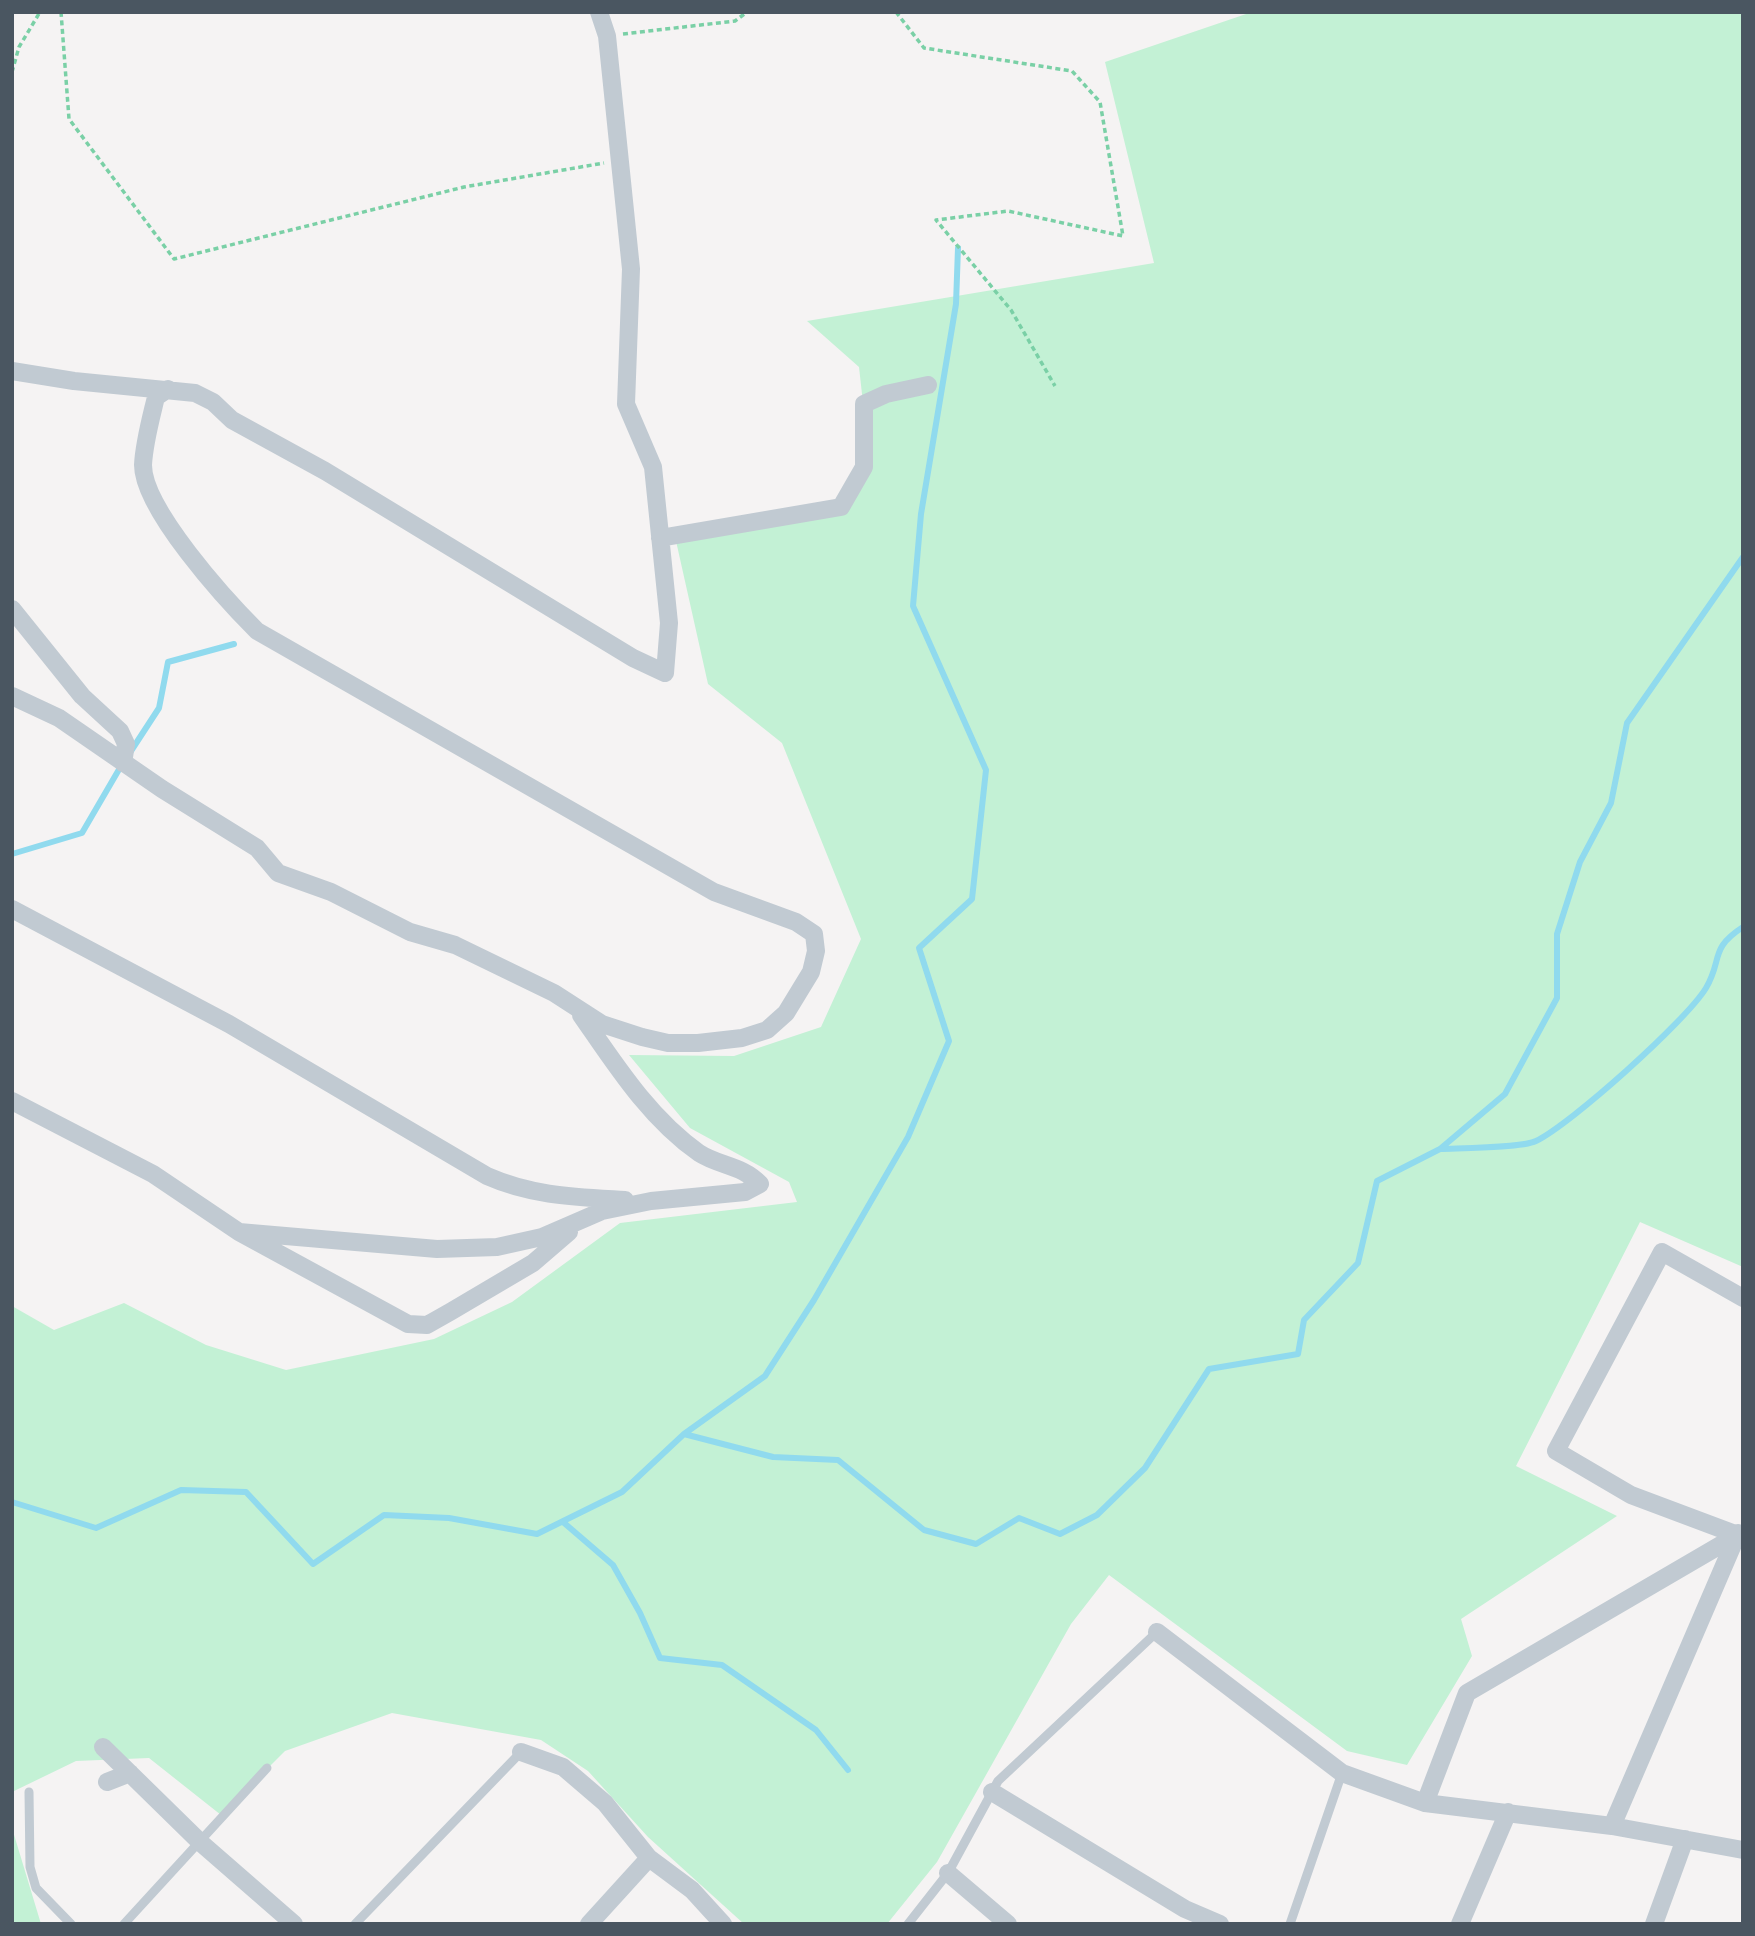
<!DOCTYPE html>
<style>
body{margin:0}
#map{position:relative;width:1755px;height:1936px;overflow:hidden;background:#f5f3f3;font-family:"Titillium Web",sans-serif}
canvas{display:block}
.frame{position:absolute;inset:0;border:14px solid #4a5661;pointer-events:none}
</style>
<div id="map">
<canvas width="1755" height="1936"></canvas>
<div class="frame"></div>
</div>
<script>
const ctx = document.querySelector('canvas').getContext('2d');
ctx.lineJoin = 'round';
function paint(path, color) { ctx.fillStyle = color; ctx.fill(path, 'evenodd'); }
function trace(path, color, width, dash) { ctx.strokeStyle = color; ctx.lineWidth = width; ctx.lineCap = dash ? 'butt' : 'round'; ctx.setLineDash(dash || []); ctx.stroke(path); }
paint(new Path2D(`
 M1252 12H1743V1267L1640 1222 1516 1466 1617 1516 1461 1619 1472 1656 1407 1765 1347 1751 1109 1575 1071 1624 937 1862 887 1924H744L648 1837 588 1771 541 1740 392 1713 285 1751 221 1815 149 1758 76 1761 12 1792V1306L54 1330 124 1303 206 1345 286 1370 434 1339 512 1302 620 1223 797 1202 789 1182 690 1128 629 1055 734 1056 821 1027 861 939 782 743 708 684 676 541 834 507 868 448 859 367 807 321 1154 263 1105 62Z
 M12 1828 41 1924H12Z`), '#c3f1d5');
trace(new Path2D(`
 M131 751 159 708 168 662 234 644
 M12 854 82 833 121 766
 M1440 1149C1460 1148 1521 1148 1536 1141 1571 1124 1686 1021 1706 988 1723 959 1709 949 1743 927
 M684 1434 773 1457 838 1460 924 1530 976 1544 1019 1518 1060 1534 1097 1515 1145 1468 1209 1369 1298 1354 1304 1320 1358 1263 1377 1181 1440 1149 1505 1094 1557 998V934L1580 862 1611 803 1627 723 1743 557
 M12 1502 96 1528 181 1490 246 1492 313 1564 384 1515 449 1518 537 1534 622 1492 684 1434 765 1376 814 1300 908 1137 949 1041 919 948 972 899 986 770 913 606 921 514 956 304 958 248
 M563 1522 613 1565 640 1613 660 1658 722 1665 816 1730 848 1770`), '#90daee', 6);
trace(new Path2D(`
 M61 12 69 119 174 259 464 187 604 163
 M896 12 924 48 1072 71 1100 102 1123 236 1008 211 936 220 1011 310 1055 386
 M623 34 735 21 747 12
 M12 72 19 47 40 12`), '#7ad0a6', 3.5, [5, 3.5]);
trace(new Path2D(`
 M29 1792 30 1867 36 1888 71 1924
 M124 1924 267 1768
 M355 1924 521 1752
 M908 1924 948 1873 998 1781 1157 1632
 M1290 1924 1342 1773`), '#c1cad2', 9);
trace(new Path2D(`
 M12 371 74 381 195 393 213 402 232 420 325 471 633 658 665 673 669 623 653 467 626 404 631 269 607 36 599 12
 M660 538 841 507 864 467V404L886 394 928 385
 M12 609 82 696 120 731 126 744 123 763
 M12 696 59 718 162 789 257 848 278 873 331 892 410 932 455 945 554 993 602 1024 642 1037 668 1043H698L742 1038 767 1030 786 1013 811 972 816 951 814 934 796 922 714 892 257 631C226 600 143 509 143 465 144 443 151 418 156 397L168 389
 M12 909 229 1024 487 1176C532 1196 576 1197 625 1200
 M12 1101 153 1174 239 1232 408 1324 427 1325 450 1312 533 1263 569 1232
 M239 1232 437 1249 497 1247 542 1237 602 1211 651 1201 745 1192 760 1184C742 1165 719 1166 699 1153 649 1118 615 1064 581 1015
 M1743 1298 1662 1252 1556 1451 1631 1495 1743 1537
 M1157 1632 1342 1773 1425 1803 1612 1826 1743 1850
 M103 1747 201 1843 294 1924
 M521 1752 563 1767 605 1803 649 1858 692 1890 723 1924
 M107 1782 130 1773
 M992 1792 1185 1909 1220 1924
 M1425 1803 1467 1693 1736 1536
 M1612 1826 1738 1533
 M948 1873 1008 1924
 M589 1924 649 1858
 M1460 1924 1508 1812
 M1654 1924 1685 1839`), '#c1cad2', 18);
</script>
